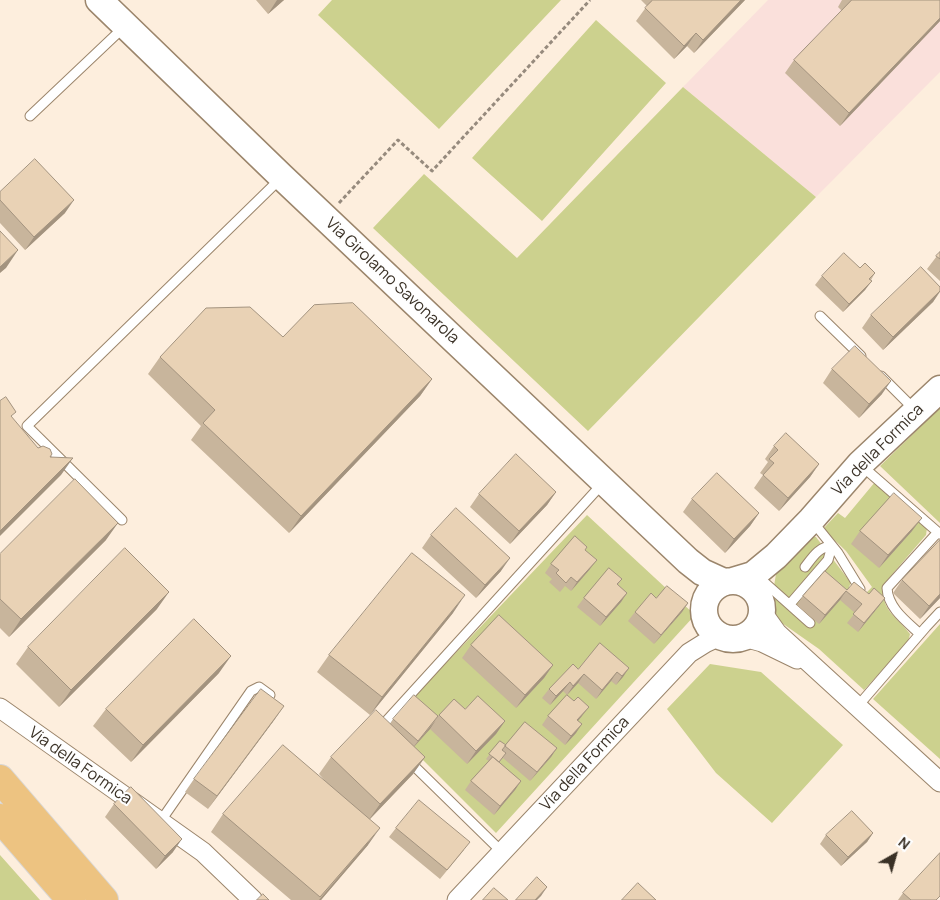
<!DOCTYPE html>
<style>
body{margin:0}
#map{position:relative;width:940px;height:900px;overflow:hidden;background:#fdeedd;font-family:Manrope,sans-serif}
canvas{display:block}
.north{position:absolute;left:870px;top:830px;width:50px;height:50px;-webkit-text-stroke:4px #fefefe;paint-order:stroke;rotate:38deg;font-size:14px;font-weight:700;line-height:20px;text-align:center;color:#3a3126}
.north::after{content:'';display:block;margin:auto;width:18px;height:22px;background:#3a3126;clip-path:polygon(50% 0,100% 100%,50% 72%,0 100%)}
</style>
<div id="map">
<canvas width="940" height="900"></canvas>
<div class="north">N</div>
</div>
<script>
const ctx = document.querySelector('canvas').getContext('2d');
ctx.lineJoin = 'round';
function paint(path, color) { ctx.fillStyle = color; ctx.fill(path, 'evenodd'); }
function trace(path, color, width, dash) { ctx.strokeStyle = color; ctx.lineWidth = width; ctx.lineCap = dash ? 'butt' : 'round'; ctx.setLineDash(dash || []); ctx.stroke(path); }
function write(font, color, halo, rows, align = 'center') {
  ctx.font = font + ' Manrope,sans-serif'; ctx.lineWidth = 4; ctx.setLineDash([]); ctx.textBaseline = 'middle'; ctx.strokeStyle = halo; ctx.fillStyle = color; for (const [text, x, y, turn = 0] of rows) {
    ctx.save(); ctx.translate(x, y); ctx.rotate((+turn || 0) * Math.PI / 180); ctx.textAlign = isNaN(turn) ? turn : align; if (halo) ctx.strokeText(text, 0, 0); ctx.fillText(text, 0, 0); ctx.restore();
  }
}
paint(new Path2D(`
 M768 0H940V72L816 197 683 87Z`), '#fae0db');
paint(new Path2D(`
 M332 0H561L439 129 318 15Z
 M596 20 666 83 542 221 472 158Z
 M683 87 816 197 588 431 373 228 424 174 517 258Z
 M940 408V523L880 466Z
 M875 482 927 528 926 535 883 585C882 613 895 614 910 634L908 642 864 690 819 649 779 621 771 610 768 598 771 593 806 626 811 627 813 619 774 586 776 574 810 536 816 537 851 583 849 587 863 596 872 587 846 551 823 529 838 513 845 518Z
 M587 515 695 615 496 833 412 749 407 704Z
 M940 624V759L873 699Z
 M710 664 761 672 843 745 772 823 716 773 667 709Z
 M0 855 40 900H0Z`), '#ccd18e');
const lane = new Path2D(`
 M30 116 124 27
 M820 316 861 356
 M881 376 914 409
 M862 466 940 534
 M122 520 27 426 280 179
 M813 522 838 553 860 589
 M763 581 810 623
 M790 604 828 560 832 546C819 546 812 558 805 567
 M920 634C906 621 888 608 887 588L938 532
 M857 707 926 627 940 612
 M379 729 603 483
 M410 762 502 852
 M160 822 251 691 259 687 270 695`);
const street = new Path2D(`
 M762 612 777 633 940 782
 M744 637 762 642 797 659
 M0 708 203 852 253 900
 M457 900 689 653 705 643 720 636`);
const secondary = new Path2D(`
 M99 0 282 177 688 561 702 572 724 582
 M733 581 753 575 776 556 811 520 860 464 940 389
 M704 610a29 29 0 1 1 58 0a29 29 0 1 1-58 0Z`);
const highway = new Path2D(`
 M0 779 104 900
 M0 818 71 900`);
trace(lane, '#9b856b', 11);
trace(street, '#9b856b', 21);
trace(secondary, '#9b856b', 29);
trace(highway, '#d8d6d4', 30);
trace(new Path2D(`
 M339 203 398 140 432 171 590 0`), '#968a7d', 3, [4, 2.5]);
trace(lane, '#fff', 9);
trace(street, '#fff', 19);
trace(secondary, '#fff', 26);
trace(highway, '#edc381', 28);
paint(new Path2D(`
 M256 0H284L268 14Z
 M641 0H745L694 53 687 46 674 59 636 21 647 6Z
 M842 0H940V21L840 126 785 73 794 60 842 11 838 7Z
 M0 192 65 213 25 250 0 223Z
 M940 252V281L927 269Z
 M860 268 875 273 871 280 865 290 843 312 815 285 822 276Z
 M940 287V292L933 302 883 350 862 328 871 315Z
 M283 337 432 379 420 396 289 533 191 440 201 426 148 374 160 357Z
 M832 369 882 394 859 418 823 383Z
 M774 446 819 464 810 477 779 511 754 488 763 475 760 473 768 462 765 459Z
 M556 492 547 505 510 544 470 507 479 494Z
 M692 499 759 513 750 526 725 553 683 512Z
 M860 531H912L879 568 851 544Z
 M431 535 501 571 476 598 422 548Z
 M106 540 9 637 0 628V554Z
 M940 540V598L920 619 893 593 902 580Z
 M585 550 590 569 571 591 565 586 560 592 549 582 552 579 545 573 551 564Z
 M622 579 618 585 627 593 621 602 600 626 577 607 584 598Z
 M847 590 869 594 879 606 858 632 847 623 855 613 840 600 819 624 797 605 803 596Z
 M656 598 688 603 682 612 654 644 628 621 635 612Z
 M157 609 59 707 16 664 28 647Z
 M453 613 370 715 317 672 329 655Z
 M471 645 553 665 544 678 516 708 462 658Z
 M629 668 616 685 611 681 596 699 578 683 567 695 563 691 550 705 542 698 549 689 578 669Z
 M219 673 131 762 93 726 106 709Z
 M454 699 465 709 505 721 496 734 467 764 430 729 414 747 425 757 413 774 370 819 368 845 321 900H291L211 832 223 814 327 783 319 774 331 757 390 724 393 719 438 716Z
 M548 716H582L578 721 576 733 565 745 542 725Z
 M275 719 208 809 185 792 194 779Z
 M500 741 506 745 557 748 551 757 530 781 503 758 499 762 521 781 515 790 494 815 465 790 471 781 489 761 486 759Z
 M114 804 173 852 156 869 105 817Z
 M396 828 464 850 440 879 389 837Z
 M873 833 867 842 841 866 820 844 826 835Z
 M903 893 938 900H898Z`), '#c8b59c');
paint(new Path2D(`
 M277 0H284L268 14Z
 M741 0H745L694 53 703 40Z
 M940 18V21L840 126 849 113Z
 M696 33 687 46 674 59 684 46Z
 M74 200 65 213 25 250 34 237Z
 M18 250 6 268 0 273V267Z
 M872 281 865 290 843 312 849 304Z
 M940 291 933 302 883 350 893 337Z
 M432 379 420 396 289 533 301 516Z
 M891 381 882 394 859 418 869 404Z
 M73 458 61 475 0 536V531Z
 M819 464 810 477 779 511 788 498Z
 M556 492 547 505 510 544 519 531Z
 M759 513 750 526 725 553 734 539Z
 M922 518 912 531 879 568 888 555Z
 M118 523 106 540 9 637 21 619Z
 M510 558 501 571 476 598 485 585Z
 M597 560 590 569 571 591 577 582Z
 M846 591 840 600 819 624 825 615Z
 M169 592 157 609 59 707 71 690Z
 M627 593 621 602 600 626 606 617Z
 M940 594V598L920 619 929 606Z
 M465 595 453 613 370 715 382 697Z
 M885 598 879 606 858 632 864 623Z
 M688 603 682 612 654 644 661 635Z
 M231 656 219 673 131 762 143 745Z
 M553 665 544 678 516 708 525 695Z
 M629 668 623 677 616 685 622 676Z
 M617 672 611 681 596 699 602 690Z
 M584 674 578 683 567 695 573 686Z
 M570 682 563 691 550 705 556 696Z
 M284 706 275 719 208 809 217 796Z
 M589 707 582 716 571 729 577 720Z
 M436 720 430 729 412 749 418 741Z
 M505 721 496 734 467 764 476 751Z
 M582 724 576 733 565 745 571 736Z
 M557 748 551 757 530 781 537 772Z
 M425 757 413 774 368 821 380 804Z
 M521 781 515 790 494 815 500 806Z
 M380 828 368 845 321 900H319Z
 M873 833 867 842 841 866 848 857Z
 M182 839 173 852 156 869 165 856Z
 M547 887 541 896 537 900H535Z`), '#a3937f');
const building = new Path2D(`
 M653 0H741L703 40 696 33 684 46 645 8Z
 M852 0H940V18L849 113 794 60Z
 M35 159 74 200 34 237 0 200V192Z
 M0 231 18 250 0 267Z
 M940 252V259L936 256Z
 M844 253 860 268 865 263 875 273 869 279 872 281 849 304 822 276Z
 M921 267 940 287V291L893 337 871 315Z
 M353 303 432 379 301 516 203 423 215 410 160 357 206 308 250 307 283 337 314 305Z
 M855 346 891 381 869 404 832 369Z
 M6 397 16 412 11 416 38 448 43 446 50 449 52 454 50 457 73 458 0 531V401Z
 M786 433 819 464 788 498 763 475 774 463 769 459 778 450 774 446Z
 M516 454 556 492 519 531 479 494Z
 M717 473 759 513 734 539 692 499Z
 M75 479 118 523 21 619 0 599V554Z
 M894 493 922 518 888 555 860 531Z
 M456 508 510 558 485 585 431 535Z
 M575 536 587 547 585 550 597 560 577 582 571 577 566 583 556 573 559 570 551 564Z
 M940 540V594L929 606 902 580Z
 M125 548 169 592 71 690 28 647Z
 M412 553 465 595 382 697 329 655Z
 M609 568 622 579 617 584 627 593 606 617 584 598Z
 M825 571 847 590 854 582 869 594 874 588 885 598 864 623 853 614 862 604 846 591 825 615 803 596Z
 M667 586 688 603 661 635 635 612 651 593 656 598Z
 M499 615 553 665 525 695 471 645Z
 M194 619 231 656 143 745 106 709Z
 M600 643 629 668 622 676 617 672 602 690 584 674 573 686 570 682 556 696 549 689 573 664 578 669Z
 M261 689 284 706 217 796 194 779Z
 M414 695 438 716 418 741 393 719Z
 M567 695 574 701 578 697 589 707 577 720 582 724 571 736 548 716Z
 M478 696 505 721 476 751 439 715 454 699 465 709Z
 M376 710 425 757 380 804 331 757Z
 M525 722 557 748 537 772 505 746Z
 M500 741 506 745 502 750 506 753 499 762 489 754Z
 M283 745 380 828 320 897 223 814Z
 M493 757 521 781 500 806 471 781Z
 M131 787 182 839 165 856 114 804Z
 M419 800 470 842 447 870 396 828Z
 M852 811 873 833 848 857 826 835Z
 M940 853V896L936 900H911L903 893Z
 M537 877 547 887 535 900H516Z
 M638 883 656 900H622Z
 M494 888 508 900H483Z
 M263 894 269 900H257Z`);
paint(building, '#e9d2b5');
trace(building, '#a3937f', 1);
write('16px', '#3a3126', '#fefefe', [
 ["Via Girolamo Savonarola",392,281,43],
 ["Via della Formica",878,450,-45],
 ["Via della Formica",585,764,-47],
 ["Via della Formica",80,766,35]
]);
</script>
